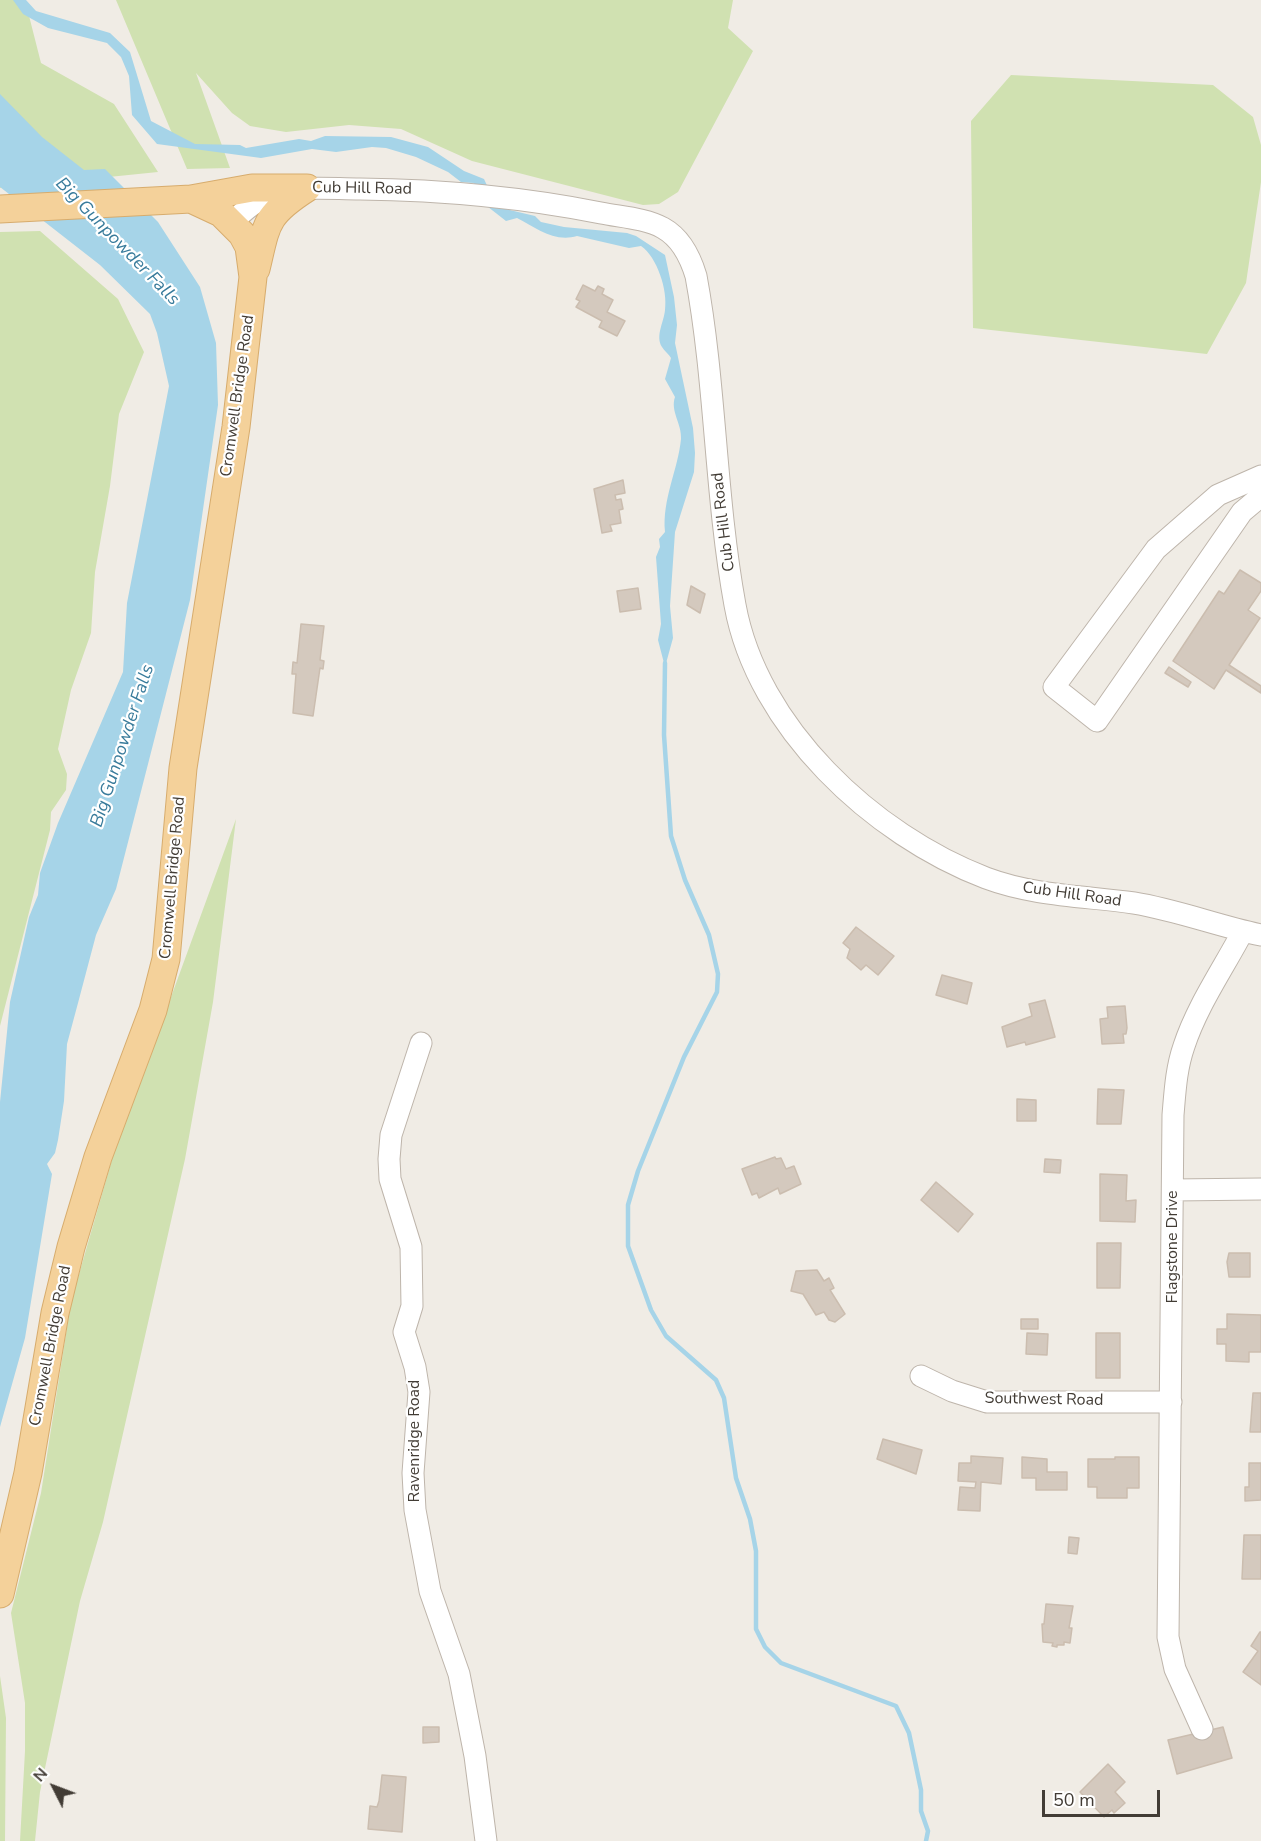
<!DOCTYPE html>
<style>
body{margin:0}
#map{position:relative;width:1261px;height:1841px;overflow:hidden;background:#f0ece5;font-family:"Nunito Sans",sans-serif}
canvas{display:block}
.north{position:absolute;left:24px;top:1757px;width:60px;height:60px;-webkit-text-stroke:4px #fff;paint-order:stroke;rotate:312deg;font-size:16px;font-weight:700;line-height:24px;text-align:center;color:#423c35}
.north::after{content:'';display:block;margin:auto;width:21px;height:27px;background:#423c35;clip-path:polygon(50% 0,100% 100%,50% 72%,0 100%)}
.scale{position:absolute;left:1042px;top:1790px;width:118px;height:27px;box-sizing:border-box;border:3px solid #423c35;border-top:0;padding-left:8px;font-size:18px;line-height:21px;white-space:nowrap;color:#423c35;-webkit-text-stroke:4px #fff;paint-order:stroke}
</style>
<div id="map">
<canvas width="1261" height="1841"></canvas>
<div class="north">N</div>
<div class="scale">50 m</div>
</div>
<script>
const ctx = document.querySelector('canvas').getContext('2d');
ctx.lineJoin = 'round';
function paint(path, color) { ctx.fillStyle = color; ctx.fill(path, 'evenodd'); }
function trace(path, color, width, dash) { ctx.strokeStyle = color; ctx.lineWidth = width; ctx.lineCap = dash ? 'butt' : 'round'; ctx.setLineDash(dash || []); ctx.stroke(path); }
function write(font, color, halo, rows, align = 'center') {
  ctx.font = font + ' "Nunito Sans",sans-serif'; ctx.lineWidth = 4.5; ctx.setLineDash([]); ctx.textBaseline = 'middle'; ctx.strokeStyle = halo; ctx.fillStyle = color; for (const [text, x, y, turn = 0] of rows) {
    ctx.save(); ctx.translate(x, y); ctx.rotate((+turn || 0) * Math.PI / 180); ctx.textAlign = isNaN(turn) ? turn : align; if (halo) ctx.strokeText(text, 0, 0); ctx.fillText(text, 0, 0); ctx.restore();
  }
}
paint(new Path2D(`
 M0 0H25L41 63 114 104 158 172 0 188Z
 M116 0H733L728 28 753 51 678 192 659 204 643 205 472 161 401 129 349 125 286 132 250 126 232 113 196 73 230 168 187 169Z
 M1011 75 1213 85 1253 117 1261 145V182L1246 283 1207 354 973 328 971 121Z
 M40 231 118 299 144 352 119 414 110 486 95 572 91 633 71 690 58 749 67 774 66 790 51 812 50 830 0 1026V232Z
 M236 819 213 1002 185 1159 103 1522 80 1601 40 1792 35 1841H20L25 1751V1703L11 1613 41 1493 71 1302 113 1156Z
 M0 1676 6 1718 5 1841H0Z`), '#d0e1b1');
paint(new Path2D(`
 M13 0H26L36 11 110 33 130 52 151 121 195 144 240 145 246 148 299 139 311 141 325 136 391 137 428 147 464 171 484 179 497 207 535 216 541 222 564 227 627 233 636 236 665 255 674 297 677 325 675 343 693 428 695 453 694 472 675 532 670 606 673 638 665 667 658 640 661 624 656 557 660 547 659 539 665 532C662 499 678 470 681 439 682 424 670 411 675 397L665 379 671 358C669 354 664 351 662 347 655 336 664 322 665 310 668 290 657 257 641 246L629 248 577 236C554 243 535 227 517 218L506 221 483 203 474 183 461 182 448 172 416 157 386 148 372 147 336 152 312 149 261 158 157 144 132 115 129 76 121 57 107 43 48 28 23 14Z
 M0 94 42 137 84 170 105 169 158 222 200 287 216 343 218 405 190 600 116 889 96 935 78 1003 67 1044 64 1101 58 1140 55 1153 47 1164 52 1174 25 1338 0 1427V1102L10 1002 29 917 38 895 40 873 58 823 123 672 127 603 169 386 157 333 150 314 100 265 0 187Z`), '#a6d4e8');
trace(new Path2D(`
 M665 663 664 735 671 836 685 880 709 935 718 974 717 992 684 1057 638 1171 628 1205V1246L651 1310 666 1336 716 1380 724 1398 736 1478 750 1519 756 1551V1629L765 1647 781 1663 896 1706 909 1733 921 1790V1811L928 1831 926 1841`), '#a6d4e8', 4.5);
const building = new Path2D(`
 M583 285 595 291 598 286 604 289 602 294 613 300 607 312 625 321 617 336 599 327 602 321 576 307 580 301 576 299Z
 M623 480 625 493 615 495 616 500 621 499 623 509 619 510 621 523 610 525 612 531 602 533 594 489Z
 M1240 570 1261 583V591L1248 610 1260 618 1229 665 1261 686V693L1226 670 1214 689 1173 661 1219 591 1224 594Z
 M691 586 705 594 700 613 687 605Z
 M638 588 641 609 620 612 617 591Z
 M301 624 324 626 320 660 324 661 323 669 320 668 313 716 293 713 296 674H292L293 662 297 663Z
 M1169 667 1191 682 1188 687 1165 673Z
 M856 927 894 956 878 975 866 965 861 970 847 958 850 949 843 943Z
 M942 975 972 983 967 1004 936 995Z
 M1045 1000 1055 1037 1026 1045 1025 1042 1007 1047 1002 1027 1032 1016 1029 1004Z
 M1125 1006 1127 1028 1126 1034H1123L1124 1043 1102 1044 1100 1019 1108 1018 1107 1007Z
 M1098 1089 1124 1090 1121 1124H1097Z
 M1017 1099 1036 1100V1121H1017Z
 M775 1157 776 1159 781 1158 786 1169 794 1166 801 1184 780 1194 778 1188 759 1198 757 1193 752 1195 742 1169Z
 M1045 1159 1061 1160 1060 1173 1044 1172Z
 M1100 1174 1127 1175 1126 1201 1136 1200 1135 1222 1100 1221Z
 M936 1182 973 1214 958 1232 921 1200Z
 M1097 1243H1121L1120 1288H1097Z
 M1229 1253H1250V1277H1229L1227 1262Z
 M817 1270 824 1281 829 1278 834 1288 830 1290 845 1314 835 1322 829 1320 824 1312 816 1315 803 1294 791 1291 796 1271Z
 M1227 1314 1261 1315V1352H1249V1362L1226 1361V1344H1217V1329H1227Z
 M1021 1319H1038V1329H1021Z
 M1027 1333 1048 1334 1047 1355 1026 1354Z
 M1096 1333H1120V1378H1096Z
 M1253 1393H1261V1432H1250Z
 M883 1439 922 1450 916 1474 877 1459Z
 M971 1456 1003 1458 1001 1484 981 1482 980 1511 958 1510 960 1487 975 1488 976 1482 958 1481 959 1463H971Z
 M1022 1457 1047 1459V1472H1067V1490H1036V1478H1022Z
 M1115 1457H1139V1488H1127V1498H1097V1487H1088V1459H1115Z
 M1249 1463H1261V1500L1245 1501V1487H1249Z
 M1244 1535H1261V1579H1242Z
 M1069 1537 1079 1538 1077 1554 1068 1553Z
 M1046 1604 1073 1606 1069 1628H1072L1070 1643 1064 1642V1645H1057V1647L1052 1646 1053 1643 1043 1642 1042 1624H1044Z
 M1260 1632H1261V1685L1243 1672 1258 1651 1251 1646Z
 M423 1727H439V1742L423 1743Z
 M1223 1727 1232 1758 1177 1774 1168 1740Z
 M1108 1764 1125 1782 1115 1792 1125 1803 1114 1813 1112 1810 1104 1817 1080 1792Z
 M382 1775 406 1777 402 1832 368 1829 370 1806 377 1807 379 1801Z`);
paint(building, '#d4c9be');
trace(building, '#cbbdaf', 1.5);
const minor = new Path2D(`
 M232 222C244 211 257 199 273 194 301 185 331 189 360 189 441 190 521 197 601 213 620 217 645 218 663 228 681 238 690 256 696 276 716 384 715 496 735 605 757 727 873 835 986 878 1034 896 1085 896 1134 903 1177 910 1218 926 1261 935
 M1261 476 1218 495 1156 549 1054 687 1097 721 1242 512 1261 496
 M421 1043 391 1135 389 1159 390 1179 411 1247 412 1306 404 1332 415 1367 419 1392 413 1473 415 1510 430 1591 459 1674 475 1756 486 1841
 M1173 1190 1261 1189
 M921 1376 952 1391 987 1402H1171
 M1202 1729 1175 1669 1168 1637 1173 1115C1175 1092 1176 1069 1184 1046 1197 1006 1223 969 1243 931`);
const major = new Path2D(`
 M191 199 252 188H307
 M0 209 191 199 221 213 242 234 249 247 253 277 236 427 183 768 166 959 153 1010 98 1157 71 1247 55 1313 28 1473 0 1594
 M256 269C267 223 265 215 307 188`);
trace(minor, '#beb5ab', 23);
trace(major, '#d7ac6d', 29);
trace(minor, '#fff', 21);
trace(major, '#f4d19a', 27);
write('16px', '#423c35', '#fff', [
 ["Cub Hill Road",362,189,1],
 ["Cromwell Bridge Road",238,396,-82],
 ["Cub Hill Road",724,522,-97],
 ["Cromwell Bridge Road",173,878,-85],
 ["Cub Hill Road",1072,895,8],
 ["Flagstone Drive",1173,1247,-90],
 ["Cromwell Bridge Road",51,1346,-79],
 ["Southwest Road",1044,1400,1],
 ["Ravenridge Road",415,1441,-90]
]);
write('italic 18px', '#387b9b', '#fff', [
 ["Big Gunpowder Falls",117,242,46],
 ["Big Gunpowder Falls",123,746,-72]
]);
</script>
